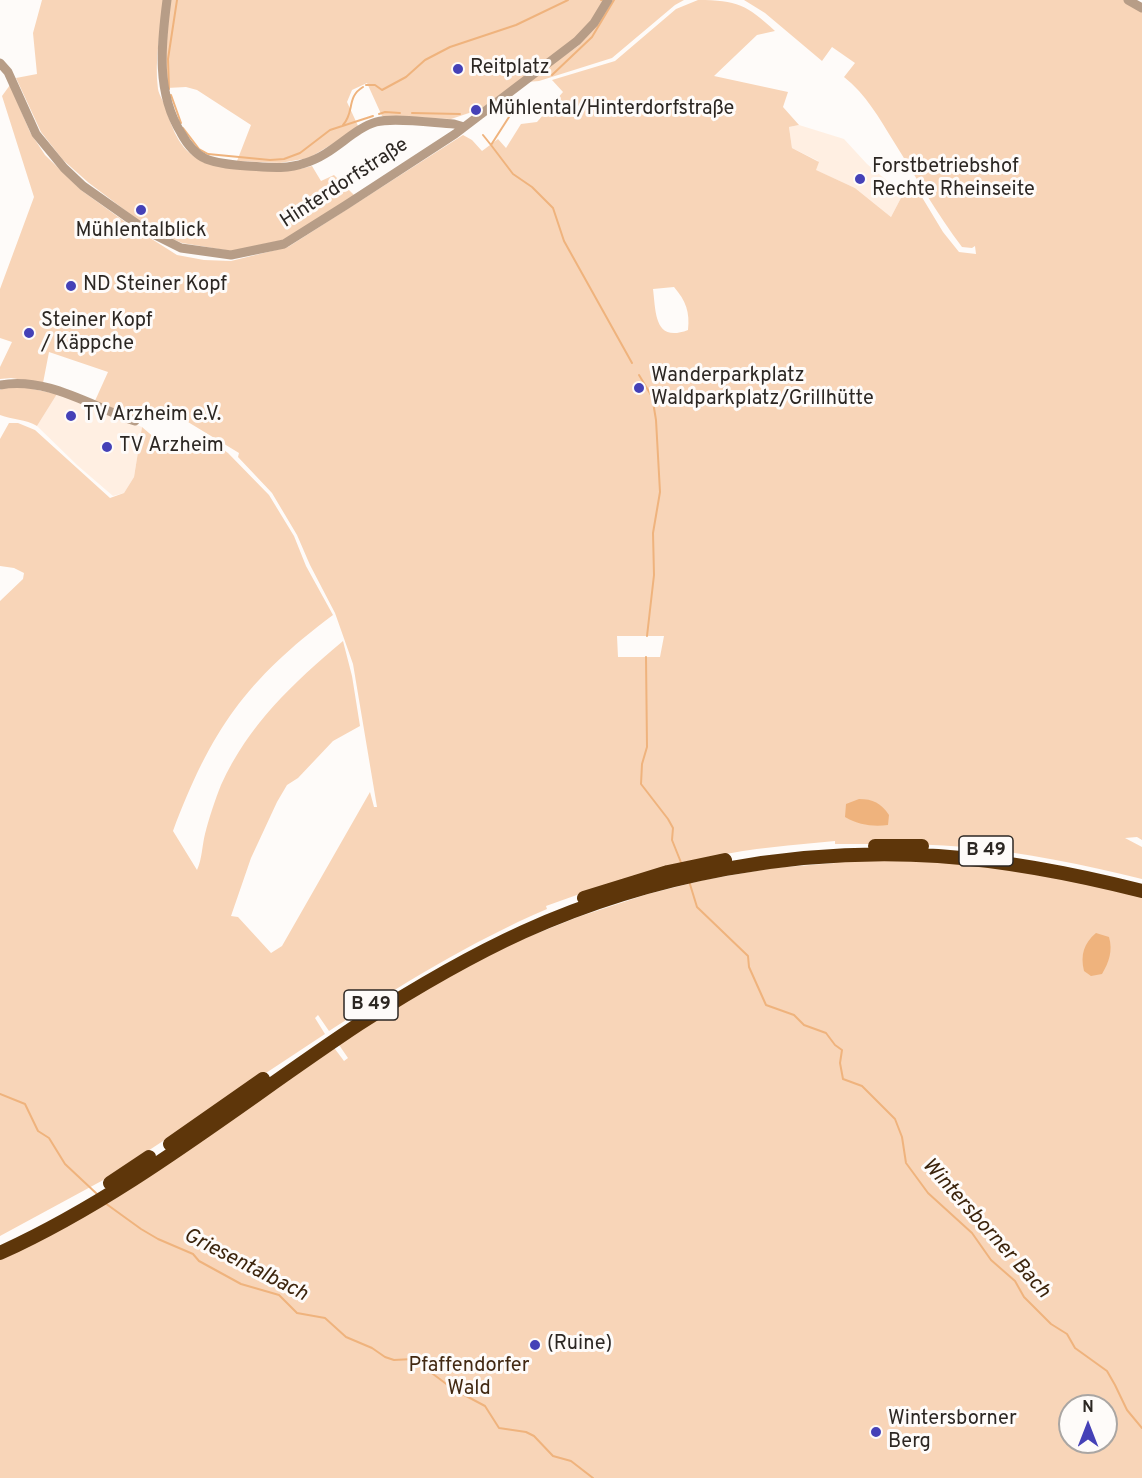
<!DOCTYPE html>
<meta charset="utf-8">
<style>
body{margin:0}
#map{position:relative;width:1142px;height:1478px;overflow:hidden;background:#fefbf9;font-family:Overpass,sans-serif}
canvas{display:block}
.north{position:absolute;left:1058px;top:1394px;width:60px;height:60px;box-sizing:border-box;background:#fefbf9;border:2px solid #aaa6a3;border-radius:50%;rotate:0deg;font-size:16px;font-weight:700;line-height:24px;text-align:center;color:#2c2723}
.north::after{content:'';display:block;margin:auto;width:21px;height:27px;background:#4541b7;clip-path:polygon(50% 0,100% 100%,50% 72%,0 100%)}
</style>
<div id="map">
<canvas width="1142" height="1478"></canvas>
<div class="north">N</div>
</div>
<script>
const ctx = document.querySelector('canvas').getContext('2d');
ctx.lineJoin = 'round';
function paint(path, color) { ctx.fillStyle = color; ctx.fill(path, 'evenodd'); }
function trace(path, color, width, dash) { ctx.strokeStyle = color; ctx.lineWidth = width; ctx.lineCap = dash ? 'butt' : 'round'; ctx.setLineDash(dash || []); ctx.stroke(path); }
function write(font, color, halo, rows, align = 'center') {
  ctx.font = font + ' Overpass,sans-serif'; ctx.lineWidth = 6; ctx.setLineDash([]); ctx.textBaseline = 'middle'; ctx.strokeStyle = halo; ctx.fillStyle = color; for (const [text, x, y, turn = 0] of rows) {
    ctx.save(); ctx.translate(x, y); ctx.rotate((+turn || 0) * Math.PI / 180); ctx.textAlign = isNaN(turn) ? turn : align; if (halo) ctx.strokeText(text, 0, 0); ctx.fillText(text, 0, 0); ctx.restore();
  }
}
paint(new Path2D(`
 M799 125 844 139 867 164 903 194 891 217 855 188 815 170 818 161 792 148 789 127Z
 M57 394 142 427 134 477 124 493 113 496 77 465 37 426Z`), '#ffefe2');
paint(new Path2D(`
 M42 0H164C161 28 154 60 158 89 159 95 163 100 165 106 173 131 180 153 207 163L300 169 312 166 321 181 334 175 355 196 283 240 231 251 182 243 161 234 138 220 89 183 63 160 41 132 16 78 37 74 33 33Z
 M170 0H605L597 14 571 42 481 109 451 119 382 116 367 83 352 90 347 102 359 128 309 158 280 163 237 161 251 125 197 90 186 87 167 88 165 61Z
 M611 0H684L675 5 612 58 539 81 527 82 578 46 595 26Z
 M698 0C737 0 747 5 775 31L757 35 714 76 788 92 783 107 799 125 789 127 792 148 819 162 816 170 855 188 891 217 903 194 914 184 943 232 959 252 976 254 975 246 972 248 962 247C937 214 916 177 894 142 879 118 866 94 844 77L855 63 832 47 822 61 765 13 744 0H1126L1142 10V840L1137 837 1125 838 1142 847V879C1084 865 1025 852 965 847 922 843 879 844 835 844V841C793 845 751 848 711 857 655 869 600 886 546 906L547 909C470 942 400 986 329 1031L318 1015 315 1018 325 1034 107 1178 0 1236V601L23 579 24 573 14 568 0 566V439L9 423H18L35 430 110 498 124 493 134 477 142 427 156 439 167 442 169 439 209 450H224L228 453 269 495 294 536 306 566 333 615C246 680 211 730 173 831L197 870C202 859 202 846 205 834 209 818 215 800 221 785 249 724 292 684 343 641L352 676 360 726 333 741 298 778 287 785 277 802 251 858 231 916 238 917 271 953 282 946 370 792 374 807H377L353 664 335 613 310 565 297 535 272 493 238 457 239 453 188 422 138 418 94 403 108 372 49 352 43 383 11 378 0 379V367L12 342 0 338V289L34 197 2 96 10 85 30 132 45 155 81 190 128 224 177 255 204 260 231 261 288 247 463 135 472 140 482 151 498 139 506 148 521 124 537 122 563 92 552 80 615 61 676 9ZM674 287C686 301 690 312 688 330 654 343 656 312 653 289ZM664 636 660 657H618L617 636Z
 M23 387 57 394 37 426C26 419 12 420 0 415V390L4 388Z
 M836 860H965L1142 894V1478H0V1257H7L36 1242 332 1045 344 1061 348 1058 337 1042 488 953 578 917 648 894 704 880 773 868 836 863ZM1070 1406H1106V1442H1070Z`), '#f8d5b8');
paint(new Path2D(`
 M859 799C873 799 881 803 889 815L888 825C873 827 859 825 845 817L846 804Z
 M1096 933 1109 937C1113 951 1109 962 1102 974L1091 976 1084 971C1080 955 1084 943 1096 933Z`), '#efb37d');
trace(new Path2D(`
 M601 0H602
 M552 75 592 37 614 0
 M366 85H375L382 90 406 77 425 60 450 47 516 25 568 0
 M169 89 168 59 177 0
 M171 95 181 123
 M412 113 460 114
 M379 114 385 112 400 113
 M343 125C355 112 346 97 363 87
 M183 128 199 149 208 154 270 160 284 159 300 153 330 130 373 116
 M483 135 491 145 509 117
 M491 145 513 174 532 187 553 208 564 241 632 363
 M639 375 651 395 653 402 656 420 660 492 653 533 654 575 647 636
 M646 657 647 747 642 764 641 784 668 819 673 828 672 840 682 865
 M689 881 697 907 748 956 749 967 766 1005 794 1015 804 1025 826 1033 835 1045 842 1050 840 1063 843 1079 862 1086 895 1119 902 1137 906 1163 928 1193 972 1233 991 1260 1015 1281 1024 1297 1051 1324 1067 1334 1075 1348 1107 1371 1115 1385 1127 1410 1142 1428
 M0 1094 25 1104 38 1131 49 1138 65 1164 97 1194
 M105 1203 141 1229 158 1239 193 1254 199 1261 241 1284 279 1295 297 1313 325 1318 346 1337 372 1348 385 1357 394 1360 413 1359 453 1389 485 1406 499 1428 526 1432 534 1436 553 1456 571 1461 593 1478`), '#efb37d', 2);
trace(new Path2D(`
 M167 0C161 46 156 92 181 133 187 144 195 154 206 159 219 164 233 165 247 166 266 167 286 170 305 163 333 155 352 129 376 122 394 117 434 123 454 124L464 127
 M1128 0 1142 8
 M0 63 8 72 36 134 64 168 83 186 147 231 181 248 231 255 284 244 346 205 455 134 577 41 594 23 608 0
 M0 385C47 376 92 407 135 421`), '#b79d87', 9);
trace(new Path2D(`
 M875 846H922
 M584 898 668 872 725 860
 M170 1144 263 1079
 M110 1183 149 1157
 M0 1253C130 1194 241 1102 359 1024 412 990 466 958 523 932 651 874 798 847 938 856 1008 861 1075 874 1142 891`), '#5e360a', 14);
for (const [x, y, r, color] of [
 [458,69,6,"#4541b7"],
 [476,110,6,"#4541b7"],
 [860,179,6,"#4541b7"],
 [141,210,6,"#4541b7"],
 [71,286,6,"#4541b7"],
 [29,333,6,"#4541b7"],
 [639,388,6,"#4541b7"],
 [71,416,6,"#4541b7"],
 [107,447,6,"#4541b7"],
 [535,1345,6,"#4541b7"],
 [876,1432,6,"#4541b7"]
]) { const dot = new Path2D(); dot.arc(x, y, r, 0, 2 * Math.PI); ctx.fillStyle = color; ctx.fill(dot); trace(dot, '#fefbf9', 2); }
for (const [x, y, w] of [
 [986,851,54],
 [371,1005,54]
]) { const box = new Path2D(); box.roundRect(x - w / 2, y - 15, w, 30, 4.5); ctx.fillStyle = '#fefbf9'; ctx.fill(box); trace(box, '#2c2723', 1.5); }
write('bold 18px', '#2c2723', null, [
 ["B 49",986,851],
 ["B 49",371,1005]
]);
write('20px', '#2c2723', '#fefbf9', [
 ["Reitplatz",470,69],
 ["Mühlental/Hinterdorfstraße",488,110],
 ["Forstbetriebshof",872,168],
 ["Rechte Rheinseite",872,191],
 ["Mühlentalblick",141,232,"center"],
 ["ND Steiner Kopf",83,286],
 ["Steiner Kopf",41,322],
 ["/ Käppche",41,345],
 ["Wanderparkplatz",651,377],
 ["Waldparkplatz/Grillhütte",651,400],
 ["TV Arzheim e.V.",83,416],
 ["TV Arzheim",119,447],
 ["(Ruine)",547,1345],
 ["Wintersborner",888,1420],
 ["Berg",888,1443]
], 'left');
write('20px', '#2c2723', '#fefbf9', [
 ["Hinterdorfstraße",345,184,-33]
]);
write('20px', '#422912', '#fefbf9', [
 ["Pfaffendorfer",469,1367],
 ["Wald",469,1390]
]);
write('italic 21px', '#3c240c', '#fefbf9', [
 ["Wintersborner Bach",985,1229,48],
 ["Griesentalbach",245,1266,27]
]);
</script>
